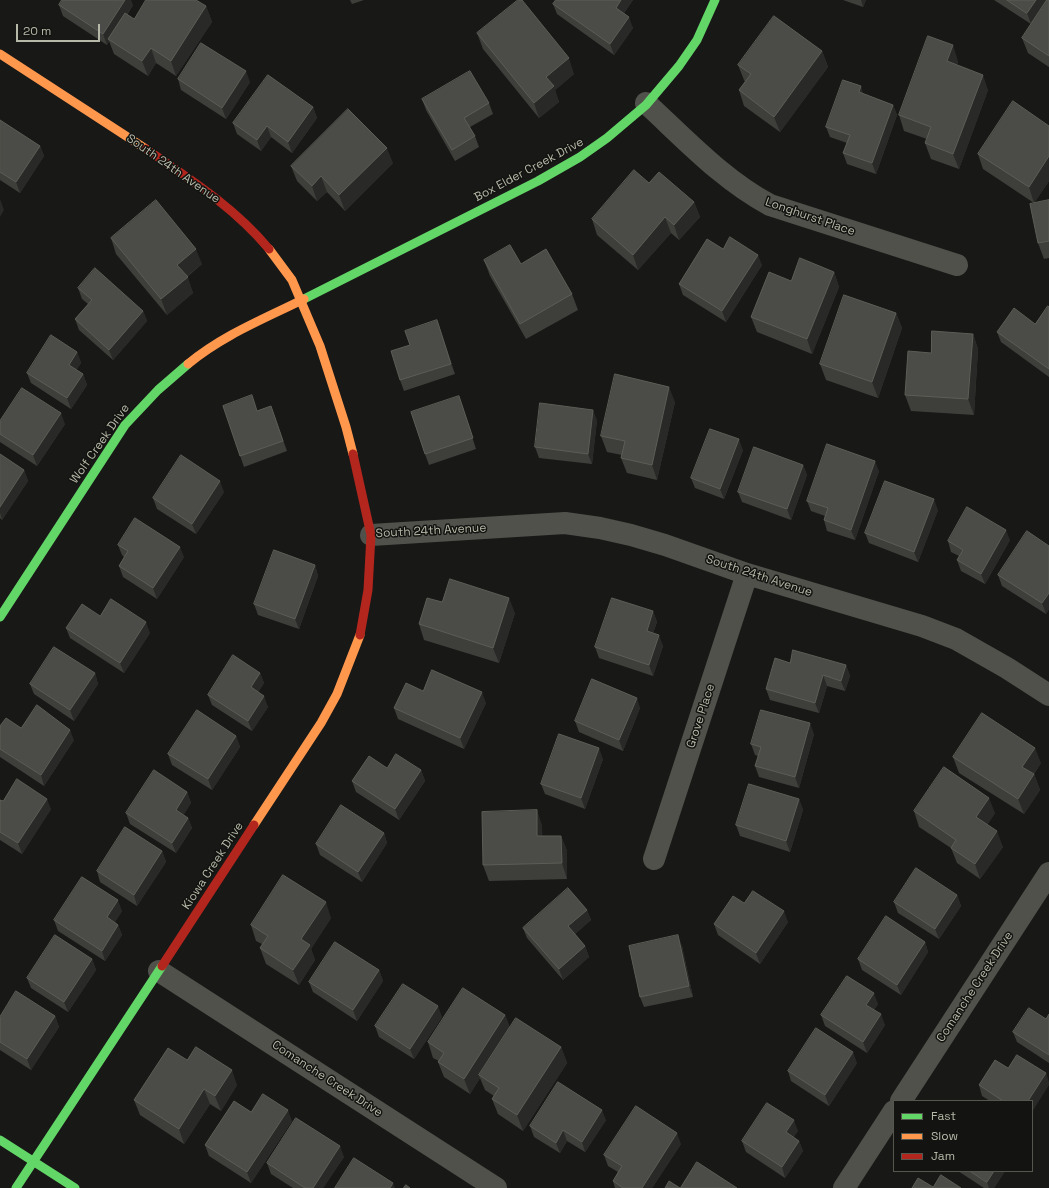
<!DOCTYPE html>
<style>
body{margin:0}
#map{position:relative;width:1049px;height:1188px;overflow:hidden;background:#181817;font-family:"Space Grotesk",sans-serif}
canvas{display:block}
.legend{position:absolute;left:893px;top:1100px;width:140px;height:72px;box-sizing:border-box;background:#131411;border:1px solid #55564d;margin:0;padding:5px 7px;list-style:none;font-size:12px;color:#b7b9a8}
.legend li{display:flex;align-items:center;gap:8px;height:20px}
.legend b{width:20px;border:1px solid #55564d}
.scale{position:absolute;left:16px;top:24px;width:84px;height:18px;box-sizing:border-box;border:2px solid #b7b9a8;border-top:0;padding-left:5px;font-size:12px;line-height:14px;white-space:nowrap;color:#b7b9a8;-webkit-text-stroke:3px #131411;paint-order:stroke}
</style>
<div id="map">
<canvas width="1049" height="1188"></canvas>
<ul class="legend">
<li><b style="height:5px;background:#63d668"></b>Fast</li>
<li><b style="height:5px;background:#ff974d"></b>Slow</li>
<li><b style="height:5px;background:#b3261e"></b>Jam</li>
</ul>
<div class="scale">20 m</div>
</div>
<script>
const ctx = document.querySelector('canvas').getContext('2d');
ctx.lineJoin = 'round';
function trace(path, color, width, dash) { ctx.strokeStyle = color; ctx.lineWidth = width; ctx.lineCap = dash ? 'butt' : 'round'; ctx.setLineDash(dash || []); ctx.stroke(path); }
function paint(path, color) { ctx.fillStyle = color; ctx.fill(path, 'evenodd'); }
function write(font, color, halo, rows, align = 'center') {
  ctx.font = font + ' "Space Grotesk",sans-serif'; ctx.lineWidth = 3; ctx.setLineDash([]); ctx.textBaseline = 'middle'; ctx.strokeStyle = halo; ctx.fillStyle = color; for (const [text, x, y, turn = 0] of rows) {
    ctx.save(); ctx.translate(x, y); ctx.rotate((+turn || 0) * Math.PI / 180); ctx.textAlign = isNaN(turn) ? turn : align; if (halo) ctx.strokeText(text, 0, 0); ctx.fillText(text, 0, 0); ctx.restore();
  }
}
trace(new Path2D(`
 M646 103C685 139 723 180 770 205L957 265
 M371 535 565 523 600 528 631 535 665 545 747 574 922 626 956 639 1007 668 1049 695
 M654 859 747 574
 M159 971 496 1188
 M901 1101 1049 873
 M844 1188 894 1111`), '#50514b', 22);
trace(new Path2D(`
 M304 299 538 181 580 157 607 138 646 105 679 66 697 40 715 0
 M0 617 125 425 158 390 188 364
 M0 1140 75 1188
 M16 1188 162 966`), '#63d668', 9);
trace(new Path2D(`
 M0 54 146 149
 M269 249 292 280 320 346 346 427 353 454
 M188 364C223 335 264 319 304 299
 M254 825 321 723 337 694 360 635`), '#ff974d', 9);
trace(new Path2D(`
 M146 149C190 179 235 208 269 249
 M353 454 371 535 368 590 360 635
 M162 966 254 825`), '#b3261e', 9);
paint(new Path2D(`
 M350 0H364L352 4Z
 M556 0H633L624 13 633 28 614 55 557 14 553 4Z
 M843 0H866L863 7Z
 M994 0H1047L1036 17 1049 0V67L1028 53 1022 38 1031 24Z
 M59 5H133L127 15 134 19 206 6 212 22 176 76 156 63 148 76 114 54 109 41 107 45 63 16Z
 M477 33 574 74 555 90 559 102 539 118 483 49Z
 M822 51 828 67 780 132 744 106 739 90 745 82 744 80 738 65Z
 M958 61 957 65 988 90 959 169 931 159 925 143 927 139 904 131 899 115Z
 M178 79 250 82 226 119 181 90Z
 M864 94 893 105 897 115 876 174 847 164 843 153 847 143 830 137 826 127Z
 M422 99 489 103 493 114 470 127 475 136 479 147 455 161 426 110Z
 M313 107 317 118 292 153 271 137 261 151 237 134 233 123Z
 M0 120 40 146 44 156 20 193 0 180Z
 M1049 126V181L1034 203 1049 200V258L1044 259 1038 243 1034 203 983 169 978 154Z
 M393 163 345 211 327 192 317 201 297 181 291 166Z
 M649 183 694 202 700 217 679 240 671 233 638 270 597 235 592 219Z
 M111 238 202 264 187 277 193 293 167 315 116 254Z
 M723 249 762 265 726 322 683 295 679 284Z
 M484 260 521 264 572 294 578 310 526 339 490 276Z
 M834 272 839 287 812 354 757 332 751 317 791 281Z
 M78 288 143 311 147 321 113 360 79 330 75 319 88 304 82 299Z
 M1049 307V377L1001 342 997 332 1035 324Z
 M896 313 902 328 878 398 826 380 820 364Z
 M437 320 455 374 404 391 400 380 410 345Z
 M973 334 978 349 974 415 911 411 905 395 931 353Z
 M77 352 81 363 76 370 83 374 87 385 71 409 31 383 27 373Z
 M459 396 476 449 429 465 425 454Z
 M675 402 657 480 627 473 621 458 622 455 607 452 601 436Z
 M223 406 257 411 271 406 287 451 244 467Z
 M597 420 592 464 539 458 535 447Z
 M0 421 65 424 37 466 0 442Z
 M743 450 724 499 695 488 691 478Z
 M0 454 24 470 28 481 2 520 0 518Z
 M803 465 807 475 791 520 742 502 738 492Z
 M879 471 855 540 827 531 824 520 825 516 811 511 807 501Z
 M224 492 196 534 157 509 153 498Z
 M938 510 918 562 869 543 865 533Z
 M1010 540 985 584 961 571 957 560 959 556 951 552 948 541Z
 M118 545 184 557 157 599 123 577 119 566 124 557 122 555Z
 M1049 546V609L1046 614 1002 586 998 575Z
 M315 565 318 576 299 629 258 615 254 604Z
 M442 602 515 613 499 663 424 640 419 624Z
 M653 611 657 622 653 633 663 646 653 676 599 658 595 647Z
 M100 616 150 633 124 673 70 638 66 628Z
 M790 663 846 665 850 676 845 691 827 686 819 713 770 700 766 689Z
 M95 673 98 684 74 721 34 694 30 684Z
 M260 673 264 683 258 692 268 707 252 731 212 705 208 695Z
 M486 703 464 749 398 719 394 708Z
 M640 708 623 751 579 732 575 721Z
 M0 726 21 728 74 740 44 786 0 757Z
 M814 734 799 788 759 777 755 766 758 756 755 755 751 744Z
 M236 736 240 747 212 790 172 765 168 754Z
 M953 757 1041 763 1034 774 1040 790 1024 814 959 773Z
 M603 759 585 809 545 794 541 784Z
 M387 768 421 770 425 781 399 820 356 792 352 781Z
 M187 792 191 803 183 815 188 818 192 828 176 853 130 824 126 813Z
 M799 799 803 810 790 852 740 836 736 825Z
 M0 800 3 801 51 809 22 854 0 840Z
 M914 811 995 813 987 825 1003 847 980 879 957 863 951 848 919 827Z
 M542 825V836H561L567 851V879L489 881 483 865Z
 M384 833 387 843 362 882 320 855 316 844Z
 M162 851 166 862 137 906 100 882 97 871Z
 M957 895 961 906 939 939 898 913 894 902Z
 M744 903 788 922 760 964 718 935 714 924Z
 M587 910 591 920 575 934 585 946 589 957 563 980 527 938 523 928Z
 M122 911 115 922 118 925 122 935 105 961 58 931 54 920Z
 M331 918 311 949 315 960 299 985 266 964 260 948 262 944 256 941 251 925Z
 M925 942 928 952 901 995 862 970 858 959Z
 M682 946 693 997 644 1007 640 997Z
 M92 959 96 970 68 1012 31 988 27 978Z
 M379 970 383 981 357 1021 313 992 309 982Z
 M878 1004 874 1010 885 1025 867 1053 825 1026 821 1015Z
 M1049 1014V1063L1017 1042 1013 1032 1046 1019Z
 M505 1015 510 1028 561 1047 567 1063 523 1131 498 1114 492 1099 494 1096 485 1090 480 1078 470 1094 444 1077 438 1062 439 1061 433 1058 428 1042Z
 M55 1016 59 1027 31 1070 0 1050V1017Z
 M442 1017 414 1059 379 1037 375 1026Z
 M187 1060 237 1085 221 1111 210 1104 184 1144 140 1115 134 1100Z
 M857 1063 829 1106 791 1081 788 1071Z
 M979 1085 1032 1101H990L982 1096Z
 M251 1112 292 1121 251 1183 209 1156 205 1145Z
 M606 1120 585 1152 567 1141 560 1153 534 1137 530 1126Z
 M798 1131 793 1137 799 1141 803 1151 785 1178 746 1152 742 1141Z
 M681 1144 652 1188H615L613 1181 618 1172 608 1166 604 1155Z
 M344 1157 323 1188H293L271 1174 267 1163Z
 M958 1171H1005L994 1188H984Z`), '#3e3f3b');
paint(new Path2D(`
 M125 0H131L133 5 110 40 108 39 109 41 107 45 103 34Z
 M621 0H633L620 18 616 8Z
 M861 0H866L863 7Z
 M1036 0H1047L1031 24 1027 13Z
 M206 6 212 22 176 76 171 61Z
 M629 17 633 28 614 55 610 44Z
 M953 45 958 61 952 77 947 61Z
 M151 48 156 63 148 76 142 61Z
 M822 51 828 67 780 132 774 117Z
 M569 58 574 74 555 90 559 102 539 118 534 103 546 77Z
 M246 71 250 82 226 119 222 108Z
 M983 75 988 90 959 169 953 154Z
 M861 86 864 97 859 92Z
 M893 105 897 115 876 174 872 163Z
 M313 107 317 118 292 153 288 142Z
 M267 126 271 137 261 151 257 140Z
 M40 146 44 156 20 193 16 182Z
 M387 148 393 163 345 211 339 195Z
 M1049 156V181L1034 203 1029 187Z
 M321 176 327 192 317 201 312 186Z
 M0 199 4 210 0 217Z
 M694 202 700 217 679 240 674 225Z
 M665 217 671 233 638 270 633 255Z
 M196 249 202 264 182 280 177 265Z
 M758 255 762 265 726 322 722 311Z
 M834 272 839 287 812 354 807 339Z
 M188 277 193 293 167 315 161 299Z
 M143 311 147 321 113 360 109 350Z
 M896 313 902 328 878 398 872 382Z
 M437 320 441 331 455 374 451 364Z
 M973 334 978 349 974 415 968 399Z
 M77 352 81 363 73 376 69 365Z
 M83 374 87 385 71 409 67 398Z
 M669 387 675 402 657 480 652 465Z
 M593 410 597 420 592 464 588 454Z
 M61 413 65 424 37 466 33 455Z
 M739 439 743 450 724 499 720 489Z
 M875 461 879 471 855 540 851 530Z
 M803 465 807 475 791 520 787 509Z
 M24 470 28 481 2 520 0 513V507Z
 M220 481 224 492 196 534 192 524Z
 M934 499 938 510 918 562 914 552Z
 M1006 530 1010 540 985 584 981 574Z
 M180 547 184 557 157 599 153 588Z
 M315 565 318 576 299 629 295 619Z
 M1049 593V609L1046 614 1042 603Z
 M509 598 515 613 499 663 493 648Z
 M653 611 657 622 650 641 647 631Z
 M146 622 150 633 124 673 120 663Z
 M659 635 663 646 653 676 649 665Z
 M846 665 850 676 845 691 841 681Z
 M95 673 98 684 74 721 70 710Z
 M260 673 264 683 255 698 251 687Z
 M823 675 827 686 819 713 815 703Z
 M482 692 486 703 464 749 460 738Z
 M264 696 268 707 252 731 248 721Z
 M637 698 640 708 623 751 619 740Z
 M810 723 814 734 799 788 795 777Z
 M70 730 74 740 44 786 41 775Z
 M236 736 240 747 212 790 208 779Z
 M599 748 603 759 585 809 581 798Z
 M1035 748 1041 763 1028 782 1022 767Z
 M421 770 425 781 399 820 395 809Z
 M1034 774 1040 790 1024 814 1018 799Z
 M187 792 191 803 180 821 176 810Z
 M989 798 995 813 982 833 976 817Z
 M47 799 51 809 22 854 18 843Z
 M799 799 803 810 790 852 786 841Z
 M537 810 542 825 543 852 537 836Z
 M188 818 192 828 176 853 172 843Z
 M997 831 1003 847 980 879 975 864Z
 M384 833 387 843 362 882 358 872Z
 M561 836 567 851V879L562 863Z
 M162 851 166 862 137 906 134 895Z
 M957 895 961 906 939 939 935 929Z
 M118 900 122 911 111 928 107 917Z
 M326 902 331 918 311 949 315 960 299 985 293 970 301 939Z
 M587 910 591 920 572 937 568 926Z
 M784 911 788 922 760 964 756 953Z
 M118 925 122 935 105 961 102 951Z
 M678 935 682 946 693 997 689 986Z
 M925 942 928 952 901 995 897 985Z
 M585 946 589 957 563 980 559 969Z
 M92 959 96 970 68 1012 64 1002Z
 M379 970 383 981 357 1021 353 1010Z
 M874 993 878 1004 870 1016 866 1005Z
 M438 1006 442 1017 414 1059 410 1049Z
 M881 1014 885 1025 867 1053 863 1042Z
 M505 1015 511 1031 479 1075 480 1078 470 1094 464 1079Z
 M55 1016 59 1027 31 1070 27 1059Z
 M561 1047 567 1063 523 1131 517 1115Z
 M853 1052 857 1063 829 1106 825 1095Z
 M232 1070 237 1085 221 1111 215 1096Z
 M1046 1073 1049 1082V1085L1032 1112V1101H1028Z
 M204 1089 210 1104 184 1144 179 1129Z
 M288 1110 292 1121 251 1183 247 1172Z
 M602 1110 606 1120 585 1152 582 1142Z
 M794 1120 798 1131 790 1143 786 1132Z
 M563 1130 567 1141 560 1153 556 1143Z
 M677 1133 681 1144 652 1188H642Z
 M799 1141 803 1151 785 1178 782 1167Z
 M340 1146 344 1157 323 1188H313Z
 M994 1171H1005L994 1188H989L987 1182Z
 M393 1183 395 1188H390Z`), '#292a28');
const building = new Path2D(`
 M62 0H125L103 34 59 5Z
 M146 0H196L206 6 171 61 151 48 142 61 108 39 125 13 134 19Z
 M518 0H522L569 58 546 77 554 86 534 103 477 33Z
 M556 0H621L616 8 629 17 610 44 553 4Z
 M1007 0H1036L1027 13Z
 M1047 0H1049V56L1022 38Z
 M774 16 822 51 774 117 739 90 751 74 738 65Z
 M928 36 953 45 947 61 983 75 953 154 925 143 931 127 899 115Z
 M201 43 246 71 222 108 178 79Z
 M470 71 489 103 464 118 475 136 452 150 422 99Z
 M268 75 313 107 288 142 267 126 257 140 233 123Z
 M843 80 861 86 859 92 893 105 872 163 843 153 850 135 826 127Z
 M1013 101 1049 126V156L1029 187 978 154Z
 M348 109 387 148 339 195 321 176 312 186 291 166Z
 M0 120 40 146 16 182 0 172Z
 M634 170 649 183 659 172 694 202 674 225 665 217 633 255 592 219Z
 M156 200 196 249 177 265 188 277 161 299 111 238Z
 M1049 200V241L1038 243 1030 204Z
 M730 237 758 255 722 311 679 284 707 239 723 249Z
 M510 245 521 264 546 249 572 294 520 324 484 260Z
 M800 258 834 272 807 339 751 317 769 272 791 281Z
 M95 268 143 311 109 350 75 319 92 300 78 288Z
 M844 295 896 313 872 382 820 364Z
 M1048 306 1049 307V369L997 332 1014 308 1035 324Z
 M437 320 451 364 400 380 391 351 410 345 405 331Z
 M932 331 973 334 968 399 905 395 908 351 931 353Z
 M51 335 77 352 69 365 83 374 67 398 27 373Z
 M615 374 669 387 652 465 621 458 625 441 601 436Z
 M22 388 61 413 33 455 0 434V421Z
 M252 395 257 411 271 406 283 441 240 456 223 406Z
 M459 396 473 438 425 454 411 412Z
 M540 403 593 410 588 454 535 447Z
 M710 429 739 439 720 489 691 478Z
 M827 444 875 461 851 530 824 520 828 508 807 501Z
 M754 447 803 465 787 509 738 492Z
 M0 454 24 470 0 507Z
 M181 455 220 481 192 524 153 498Z
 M885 481 934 499 914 552 865 533Z
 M967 507 1006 530 981 574 957 560 963 550 948 541Z
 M135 518 180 547 153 588 119 566 128 551 118 545Z
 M1027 531 1049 546V593L1042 603 998 575Z
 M274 550 315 565 295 619 254 604Z
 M450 579 509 598 493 648 419 624 427 598 442 602Z
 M612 598 653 611 647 631 659 635 649 665 595 647Z
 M111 599 146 622 120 663 66 628 82 604 100 616Z
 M54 647 95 673 70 710 30 684Z
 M793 650 846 665 841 681 823 675 815 703 766 689 775 658 790 663Z
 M233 655 260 673 251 687 264 696 248 721 208 695Z
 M432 670 482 692 460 738 394 708 406 683 423 691Z
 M592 679 637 698 619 740 575 721Z
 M37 705 70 730 41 775 0 749V726L6 718 21 728Z
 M197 710 236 736 208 779 168 754Z
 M761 710 810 723 795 777 755 766 761 747 751 744Z
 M982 713 1035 748 1022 767 1034 774 1018 799 953 757Z
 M559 734 599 748 581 798 541 784Z
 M396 754 421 770 395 809 352 781 369 756 387 768Z
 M944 767 989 798 976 817 997 831 975 864 951 848 956 840 914 811Z
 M154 770 187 792 176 810 188 818 172 843 126 813Z
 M17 779 47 799 18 843 0 832V800L3 801Z
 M749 784 799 799 786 841 736 825Z
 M341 805 384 833 358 872 316 844Z
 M537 810V836H561L562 863 483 865 482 812Z
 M125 827 162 851 134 895 97 871Z
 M916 868 957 895 935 929 894 902Z
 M283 875 326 902 301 939 310 945 293 970 260 948 268 936 251 925Z
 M82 877 118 900 107 917 118 925 102 951 54 920Z
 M568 888 587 910 568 926 585 946 559 969 523 928Z
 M753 891 784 911 756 953 714 924 733 896 744 903Z
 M886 916 925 942 897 985 858 959Z
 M55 935 92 959 64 1002 27 978Z
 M678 935 689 986 640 997 629 946Z
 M335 942 379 970 353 1010 309 982Z
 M847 976 874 993 866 1005 881 1014 863 1042 821 1015Z
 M403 984 438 1006 410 1049 375 1026Z
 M463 988 505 1015 464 1079 438 1062 444 1053 428 1042Z
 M16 991 55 1016 27 1059 0 1042V1017Z
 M1029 1008 1046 1019 1049 1014V1055L1013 1032Z
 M516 1018 561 1047 517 1115 492 1099 499 1088 479 1075Z
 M816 1028 853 1052 825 1095 788 1071Z
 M196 1047 232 1070 215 1096 204 1089 179 1129 134 1100 168 1048 187 1060Z
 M1017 1055 1046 1073 1028 1101H1003L979 1085 995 1060 1008 1068Z
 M558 1082 602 1110 582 1142 563 1130 556 1143 530 1126Z
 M263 1094 288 1110 247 1172 205 1145 234 1101 251 1112Z
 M767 1103 794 1120 786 1132 799 1141 782 1167 742 1141Z
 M636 1106 677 1133 642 1188H623L613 1181 622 1166 604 1155Z
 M296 1118 340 1146 313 1188H305L267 1163Z
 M354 1158 393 1183 390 1188H335Z
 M697 1162 737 1188H665L669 1181 680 1188Z
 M970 1171H994L987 1182Z
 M941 1175 961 1188H912L918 1178 933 1187Z
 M406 1185 410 1188H404Z`);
paint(building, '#4b4c47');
trace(building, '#5c5d56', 1);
write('12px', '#b7b9a8', '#131411', [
 ["South 24th Avenue",173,169,35],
 ["Box Elder Creek Drive",529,170,-28],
 ["Longhurst Place",810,217,19],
 ["Wolf Creek Drive",100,444,-55],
 ["South 24th Avenue",431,531,-3],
 ["South 24th Avenue",759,576,18],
 ["Grove Place",701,716,-72],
 ["Kiowa Creek Drive",213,866,-57],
 ["Comanche Creek Drive",975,987,-57],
 ["Comanche Creek Drive",327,1079,33]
]);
</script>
